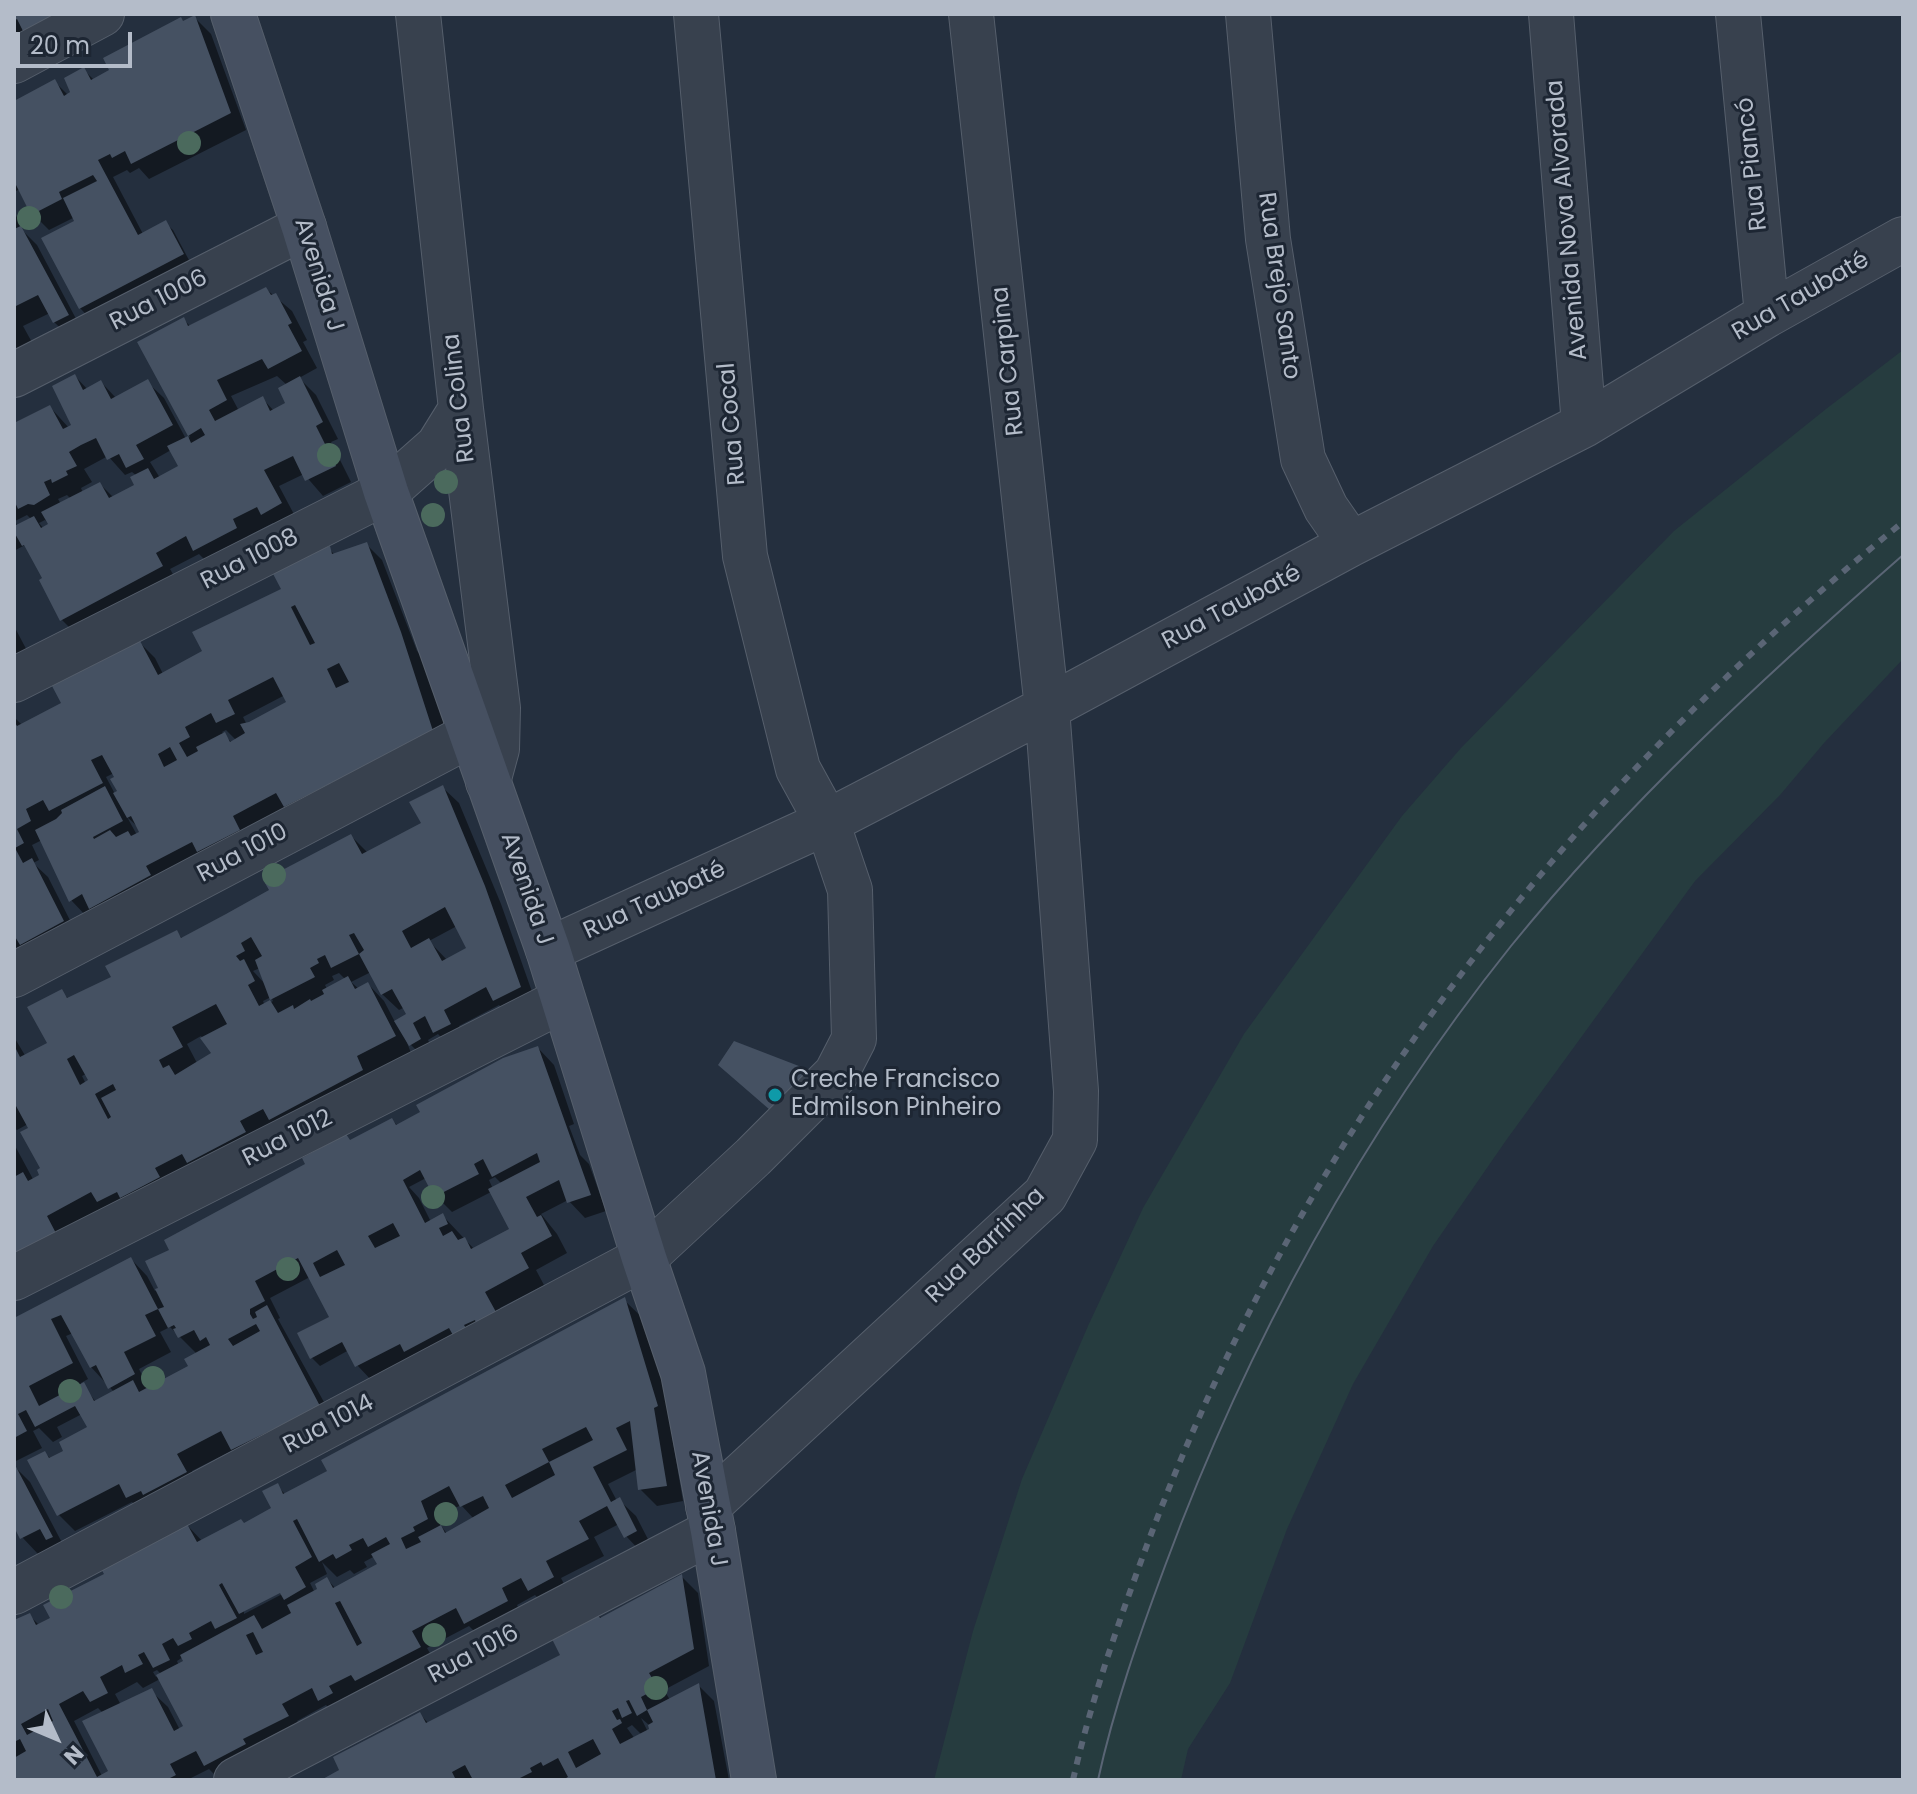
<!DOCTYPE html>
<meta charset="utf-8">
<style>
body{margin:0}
#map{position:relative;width:1917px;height:1794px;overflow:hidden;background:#242f3e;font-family:Poppins,sans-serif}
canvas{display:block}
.frame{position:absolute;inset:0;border:16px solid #b4bcc9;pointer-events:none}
.north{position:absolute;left:16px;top:1698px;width:80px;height:80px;-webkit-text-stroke:6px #1d2633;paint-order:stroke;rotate:134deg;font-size:22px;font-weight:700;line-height:32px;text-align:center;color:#b4bcc9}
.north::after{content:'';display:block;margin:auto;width:28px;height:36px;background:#b4bcc9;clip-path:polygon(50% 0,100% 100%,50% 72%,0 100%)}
.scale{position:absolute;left:16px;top:32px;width:116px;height:36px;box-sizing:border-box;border:4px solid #b4bcc9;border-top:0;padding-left:10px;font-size:24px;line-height:28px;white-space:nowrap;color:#b4bcc9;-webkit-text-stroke:6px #1d2633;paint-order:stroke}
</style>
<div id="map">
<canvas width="1917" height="1794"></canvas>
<div class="frame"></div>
<div class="north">N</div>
<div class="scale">20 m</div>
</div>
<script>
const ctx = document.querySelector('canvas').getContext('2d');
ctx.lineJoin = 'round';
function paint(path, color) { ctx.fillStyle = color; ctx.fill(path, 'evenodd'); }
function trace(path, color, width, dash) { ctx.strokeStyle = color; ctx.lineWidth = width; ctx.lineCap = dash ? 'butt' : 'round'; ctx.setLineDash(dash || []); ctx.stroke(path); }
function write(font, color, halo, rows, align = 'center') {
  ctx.font = font + ' Poppins,sans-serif'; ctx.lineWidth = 6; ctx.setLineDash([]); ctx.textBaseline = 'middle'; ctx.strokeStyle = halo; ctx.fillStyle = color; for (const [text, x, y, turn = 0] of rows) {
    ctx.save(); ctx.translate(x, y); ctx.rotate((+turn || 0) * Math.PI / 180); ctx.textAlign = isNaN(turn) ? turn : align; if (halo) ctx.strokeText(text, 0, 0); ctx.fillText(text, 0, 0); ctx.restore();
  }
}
paint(new Path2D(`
 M1903 350V659L1824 743 1780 795 1695 881 1507 1139 1433 1246 1353 1384 1287 1529 1230 1683 1188 1749 1181 1780H934L973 1631 1022 1479 1088 1326 1143 1208 1244 1034 1402 816 1461 748 1674 531 1826 409Z`), '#263c3f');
paint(new Path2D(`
 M14 14H73L14 45Z
 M195 18 211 34 246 130 149 179 139 168 130 173 127 170 113 177 143 234 165 223 173 230 190 262 96 325 80 308 77 221 75 217 49 230 32 213 20 189 14 192V102L54 81 68 95 84 70 94 80Z
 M14 212 21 225 19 227 37 245 83 332 71 338 54 322 50 313 23 326 34 346 14 357Z
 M266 289 292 311 307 340 303 342 317 368 299 378 316 395 338 439 331 442 351 482 323 496 304 474 279 486 297 520 279 530 273 523 248 536 252 544 211 566 199 554 170 569 178 583 78 636 62 620 44 579 25 545 14 551V426L50 407 69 428 74 426 75 376 88 390 101 382 116 398 147 382 164 398 186 439 190 437 140 342 183 319 191 327ZM277 376 287 385 288 404 274 411 262 398 239 411 231 396ZM171 450 180 467 160 478 150 462ZM108 456 125 475 132 472 137 476V486L114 498 100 484 83 493 81 488 92 482 84 469ZM67 495 71 499 61 504 58 499ZM27 515 31 519 18 527 15 521ZM45 520 51 525 44 529 39 523Z
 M366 544 382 560 417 651 425 660 456 756 87 917 71 900 42 840 32 845 39 860 33 863 48 877 79 938 14 960V717L22 725 64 704 139 642 155 658 163 674 205 652 283 590 329 549 335 555ZM285 695 289 703 247 725 243 717ZM226 730 236 740 232 743 222 732ZM114 773 119 792 115 794 106 777ZM127 817 139 828 142 833 137 835Z
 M14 626 32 660 14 670Z
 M442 787 459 803 501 904 536 1003 511 1017 499 1005 459 1026 466 1040 451 1048 438 1034 428 1040 436 1056 427 1061 406 1040 411 1053 14 1279V1144L34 1181 42 1176 43 1169 28 1124 17 1130 14 1128V1037L26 1057 49 1044 61 992 69 999 114 978 176 932 183 939 272 891 351 836 368 853 424 824ZM457 926 469 949 447 960 429 941ZM260 968 266 985 253 971ZM371 972 382 994 399 1010 405 1007 409 1015 395 1022 384 1001 368 984 359 989 351 982ZM339 973 346 980 327 989 325 985 334 980 332 976ZM271 997 273 1001 265 1006 263 1001ZM201 1036 214 1054 197 1063 187 1044ZM86 1074 91 1081 86 1084 82 1076Z
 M538 1048 554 1065 574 1124 569 1126 580 1155 589 1164 606 1211 585 1218 568 1200 541 1214 557 1234 567 1253 536 1270 544 1285 500 1308 511 1329 373 1382 357 1365 349 1350 320 1366 312 1358 299 1334 335 1325 310 1277 270 1298 280 1318 278 1319 335 1422 249 1465 233 1450 192 1471 202 1489 144 1514 132 1502 75 1531 59 1515 45 1453 51 1459 66 1452 90 1428 82 1414 57 1427 62 1437 53 1442 39 1428 33 1431 42 1448 14 1462V1320L131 1259 147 1276 155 1291 161 1288 172 1251 351 1142 392 1120 398 1126ZM495 1177 502 1184 493 1189 489 1180ZM426 1178 436 1196 452 1212 491 1192 511 1230 475 1250 443 1216 431 1222 419 1198 409 1187ZM170 1327 197 1354 190 1367 149 1389 139 1369 171 1352 160 1332ZM73 1333 91 1367 114 1392 96 1402 81 1383 88 1379 66 1336Z
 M624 1300 649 1324 681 1431 672 1436 683 1501 657 1506 640 1489 638 1469 608 1484 617 1501 619 1500 636 1516 652 1547 642 1553 626 1536 619 1524 594 1537 604 1556 561 1578 569 1594 546 1606 535 1595 517 1605 523 1618 482 1639 469 1626 427 1648 436 1664 336 1716 326 1705 297 1721 304 1732 220 1780 209 1769 187 1780H14V1623L29 1615 39 1625 53 1619 106 1575 186 1524 203 1542 244 1525 274 1509 277 1486 286 1495ZM461 1505 474 1519 447 1534 436 1518ZM375 1556 379 1565 336 1589 327 1579 315 1593 310 1583 327 1574 322 1562 337 1577 350 1570 354 1574 367 1567 364 1562ZM288 1586 290 1590 244 1614V1610ZM183 1657 186 1662 179 1666 177 1661ZM157 1670 162 1675 156 1677 153 1672ZM160 1679 186 1727 180 1730 168 1707 151 1691 121 1705 115 1694 137 1682 143 1688ZM98 1708 103 1713 111 1771 102 1776 74 1721Z
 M14 1466 30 1482 68 1554 55 1546 38 1554 22 1537 14 1522Z
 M682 1577 698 1593 709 1666 664 1690 670 1700 698 1685 714 1701 729 1780H560L558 1778 554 1780H325L420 1714 429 1724 563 1656 595 1611 602 1619ZM641 1718 649 1725 652 1730 648 1732ZM632 1725 642 1735 635 1739 627 1728Z`), '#0007');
paint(new Path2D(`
 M14 14H59L24 33 17 19 14 21Z
 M195 15 231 113 131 164 125 151 112 158 110 154 98 160 138 235 166 220 184 254 79 309 41 238 74 221 63 198 97 181 93 175 59 192 62 199 31 215 14 181V101L55 79 64 96 70 92 64 78 84 67 91 80 109 70 103 58 181 17 183 21Z
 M21 226 69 315 53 323 38 295 14 307V229Z
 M266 287 271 295 276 293 292 323 288 325 302 351 268 369 262 359 217 380 227 400 209 410 215 421 263 396 270 411 285 403 278 388 300 376 323 422 316 426 336 466 305 481 293 456 264 470 282 503 261 515 257 507 233 519 237 528 193 551 186 536 156 553 163 566 60 621 39 580 42 578 24 545 22 546 14 532V526L34 516 41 528 48 524 41 512 100 482 109 498 134 485 130 477 148 468 154 479 178 466 167 446 188 436 191 443 205 435 201 428 188 436 137 342 184 317 188 326Z
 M75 374 83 390 101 380 111 399 148 379 173 425 136 445 144 459 126 468 119 454 107 460 96 438 81 445 69 452 77 466 66 471 68 475 52 483 51 479 44 482 50 495 34 505 28 504 18 509 14 500V423L50 405 63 429 71 425 52 386Z
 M367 542 401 632 433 731 284 807 276 793 233 816 240 830 197 852 192 842 146 866 151 875 89 909 82 894 69 902 35 830 56 819 62 813 61 810 105 786 123 821 93 837 94 839 110 830 116 837 128 831 131 836 139 832 131 816 127 818 113 793 117 791 110 779 114 777 102 755 91 760 103 783 49 811 43 800 26 809 31 821 17 829 24 843 15 848 23 863 32 858 64 921 20 945 14 935V721L17 726 61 703 52 686 139 639 158 675 202 651 192 632 281 589 271 570 303 554 330 546 332 554ZM295 605 315 643 310 645 291 607ZM339 663 349 682 336 688 327 669ZM273 677 286 702 249 722 240 724 245 733 230 742 225 732 196 747 198 751 187 757 179 743 190 737 185 727 211 713 216 723 235 714 228 700ZM170 747 177 760 164 767 158 754Z
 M443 785 485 886 521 987 493 1001 486 987 444 1010 451 1024 433 1033 425 1016 413 1023 421 1039 409 1046 394 1021 406 1014 392 989 381 995 359 954 364 950 354 933 349 935 359 954 331 968 325 955 317 959 319 963 310 968 315 977 270 1000 255 960 262 956 251 937 241 943 245 951 236 956 240 961 244 959 255 981 248 985 259 1006 270 1000 278 1013 293 1005 294 1009 310 999 311 1001 324 994 322 990 348 976 355 989 368 982 396 1036 357 1056 363 1070 269 1120 263 1109 240 1121 246 1132 187 1163 182 1154 155 1168 160 1177 143 1186 120 1198 117 1192 97 1202 91 1192 47 1216 59 1239 14 1259V1177L23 1172 28 1181 39 1175 37 1170 40 1168 20 1132 28 1128 16 1106 14 1107V1045L20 1057 47 1043 27 1007 62 989 67 998 111 977 105 966 177 930 181 938 226 914 269 890 265 883 271 880 269 877 351 834 362 854 421 823 409 802ZM445 907 466 948 442 961 429 938 411 948 402 931ZM216 1004 227 1024 200 1038 211 1053 175 1075 169 1065 163 1068 159 1060 183 1047 172 1027ZM74 1055 88 1080 80 1085 67 1059ZM113 1084 116 1090 101 1098 111 1117 108 1119 95 1094Z
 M734 1041 817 1073 777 1116 718 1065Z
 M538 1046 591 1195 567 1203 559 1180 526 1197 537 1217 541 1215 552 1236 521 1253 529 1268 485 1292 496 1312 476 1323 475 1320 464 1325 467 1330 454 1337 449 1328 404 1352 400 1344 355 1367 342 1342 310 1359 297 1333 329 1317 298 1258 255 1281 265 1301 250 1309V1314L253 1319 257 1317 255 1312 267 1305 320 1406 231 1450 221 1431 177 1454 187 1472 143 1495 141 1491 126 1498 119 1484 57 1516 27 1460 45 1451 49 1458 63 1451 59 1442 87 1427 75 1406 35 1427 26 1410 18 1414 27 1431 14 1438V1318L131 1257 158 1309 145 1315 156 1336 124 1352 135 1374 108 1389 96 1365 90 1368 61 1315 51 1319 73 1363 29 1386 39 1406 84 1382 94 1401 133 1380 139 1392 188 1366 184 1359 210 1345 206 1337 200 1341 194 1330 178 1338 173 1329 176 1328 174 1325 168 1328 158 1309 164 1307 155 1289 158 1288 145 1261 169 1250 164 1240 305 1164 302 1158 346 1134 350 1140 392 1118 396 1125 420 1112 416 1105 503 1058ZM537 1153 540 1162 488 1189 509 1229 471 1249 465 1237 458 1240 452 1231 443 1236 439 1228 448 1224 443 1213 425 1223 403 1180 420 1170 434 1197 479 1174 474 1164 483 1159 492 1177ZM393 1223 400 1236 375 1248 368 1236ZM337 1250 345 1265 320 1277 313 1263ZM256 1324 260 1331 233 1346 228 1339Z
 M625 1297 658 1406 654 1408 667 1486 638 1490 630 1421 616 1428 627 1450 593 1467 611 1502 620 1497 637 1531 624 1538 607 1506 579 1521 589 1539 546 1561 554 1577 528 1591 521 1578 502 1588 508 1601 464 1624 456 1608 412 1631 421 1647 355 1681 351 1675 329 1686 333 1693 318 1701 312 1688 282 1704 289 1716 243 1739 246 1744 204 1766 196 1751 170 1764 176 1775 166 1780H14V1758L26 1751 20 1739 14 1742V1620L30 1613 36 1625 50 1618 43 1605 104 1574 100 1567 186 1522 197 1542 241 1519 244 1523 271 1508 262 1491 278 1483 283 1494 327 1471 321 1460ZM586 1427 593 1440 549 1462 555 1475 512 1498 505 1485 549 1462 542 1449ZM449 1486 460 1507 483 1496 489 1508 445 1533 441 1525 418 1537 421 1542 406 1549 401 1538 415 1531 413 1527 428 1519 421 1501ZM297 1519 319 1562 333 1554 336 1559 352 1550 349 1545 363 1538 368 1547 386 1537 390 1544 371 1554 377 1564 333 1588 327 1577 315 1584 317 1589 287 1605 291 1613 262 1629 254 1615 180 1655 183 1661 156 1675 183 1726 174 1731 152 1688 82 1721 108 1771 97 1777 59 1704 83 1691 90 1702 108 1693 100 1677 122 1665 125 1673 143 1664 138 1655 144 1652 153 1668 170 1660 162 1644 173 1638 178 1646 192 1639 189 1633 211 1621 215 1629 237 1618 219 1585 222 1583 239 1614 280 1593 284 1600 306 1587 295 1567 312 1557 293 1521ZM340 1601 362 1643 357 1646 335 1603ZM253 1632 263 1652 256 1655 246 1635ZM48 1709 53 1721 27 1735 21 1724Z
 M14 1463 53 1537 46 1540 40 1529 20 1539 14 1527Z
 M682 1574 694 1649 649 1673 658 1688 641 1697 647 1710 699 1683 716 1780H562L568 1777 558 1758 543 1766 541 1762 530 1768 532 1772 516 1780H473L465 1765 452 1772 456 1780H321L339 1770 333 1757 420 1712 426 1723 560 1655 549 1633 595 1609 600 1618ZM629 1700 637 1716 647 1710 653 1722 648 1725 649 1729 620 1744 612 1729 622 1723 620 1719 617 1720 612 1711 618 1708 622 1718 632 1713 626 1701ZM593 1739 601 1754 576 1768 568 1752Z`), '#455162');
const street = new Path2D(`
 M418 14 461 409 498 708 497 749 488 782
 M1248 14 1268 239 1303 459 1326 508 1351 544
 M1551 14 1584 425
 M1738 14 1767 315
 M14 61 102 14
 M14 375 304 227
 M14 680 386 492 438 446 461 409
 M548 950 827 822 1047 708 1351 544 1584 425 1767 315 1903 239
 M14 975 472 734
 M14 1278 563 1000
 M708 1506 1045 1195 1075 1140 1076 1091 1047 708 971 14
 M14 1592 644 1258 753 1157 836 1074 854 1039 850 890 827 822 798 769 745 556 696 14
 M236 1780 713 1531`);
const secondary = new Path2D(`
 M233 14 304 227 386 492 548 950 644 1258 683 1373 713 1531 754 1780`);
trace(street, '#565f6c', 46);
trace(secondary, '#565f6c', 46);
trace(street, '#38414e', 44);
trace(secondary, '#465061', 44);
trace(new Path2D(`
 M1098 1780C1114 1707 1139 1636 1165 1566 1247 1344 1363 1131 1511 946 1628 802 1764 677 1903 555`), '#5a6575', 2);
trace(new Path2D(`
 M1073 1780C1091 1700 1119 1621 1147 1545 1300 1134 1563 797 1903 522`), '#5a6575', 6, [8, 8]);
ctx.fillStyle = '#4b6a5d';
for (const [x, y] of [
 [189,143],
 [29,218],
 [329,455],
 [446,482],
 [433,515],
 [274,875],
 [433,1197],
 [288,1269],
 [153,1378],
 [70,1391],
 [446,1514],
 [61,1597],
 [434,1635],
 [656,1688]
]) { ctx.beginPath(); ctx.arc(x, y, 12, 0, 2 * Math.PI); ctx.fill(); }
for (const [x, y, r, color] of [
 [775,1095,8,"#0f9aa8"]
]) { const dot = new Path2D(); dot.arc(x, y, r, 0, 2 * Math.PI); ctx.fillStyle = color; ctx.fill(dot); trace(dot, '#1d2633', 3); }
write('24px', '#b4bcc9', '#1d2633', [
 ["Rua Piancó",1753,164,-96],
 ["Avenida Nova Alvorada",1568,220,-95],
 ["Avenida J",318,275,73],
 ["Rua Brejo Santo",1278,286,82],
 ["Rua Taubaté",1801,297,-30],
 ["Rua 1006",159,301,-27],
 ["Rua Carpina",1009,361,-96],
 ["Rua Colina",460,398,-97],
 ["Rua Cocal",733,424,-95],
 ["Rua 1008",250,560,-27],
 ["Rua Taubaté",1232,608,-28],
 ["Rua 1010",243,854,-28],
 ["Avenida J",526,889,71],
 ["Rua Taubaté",655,901,-25],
 ["Rua 1012",288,1139,-27],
 ["Rua Barrinha",986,1246,-44],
 ["Rua 1014",329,1425,-28],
 ["Avenida J",708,1509,80],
 ["Rua 1016",474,1655,-28]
]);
write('24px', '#b4bcc9', '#1d2633', [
 ["Creche Francisco",791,1081],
 ["Edmilson Pinheiro",791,1109]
], 'left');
</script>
